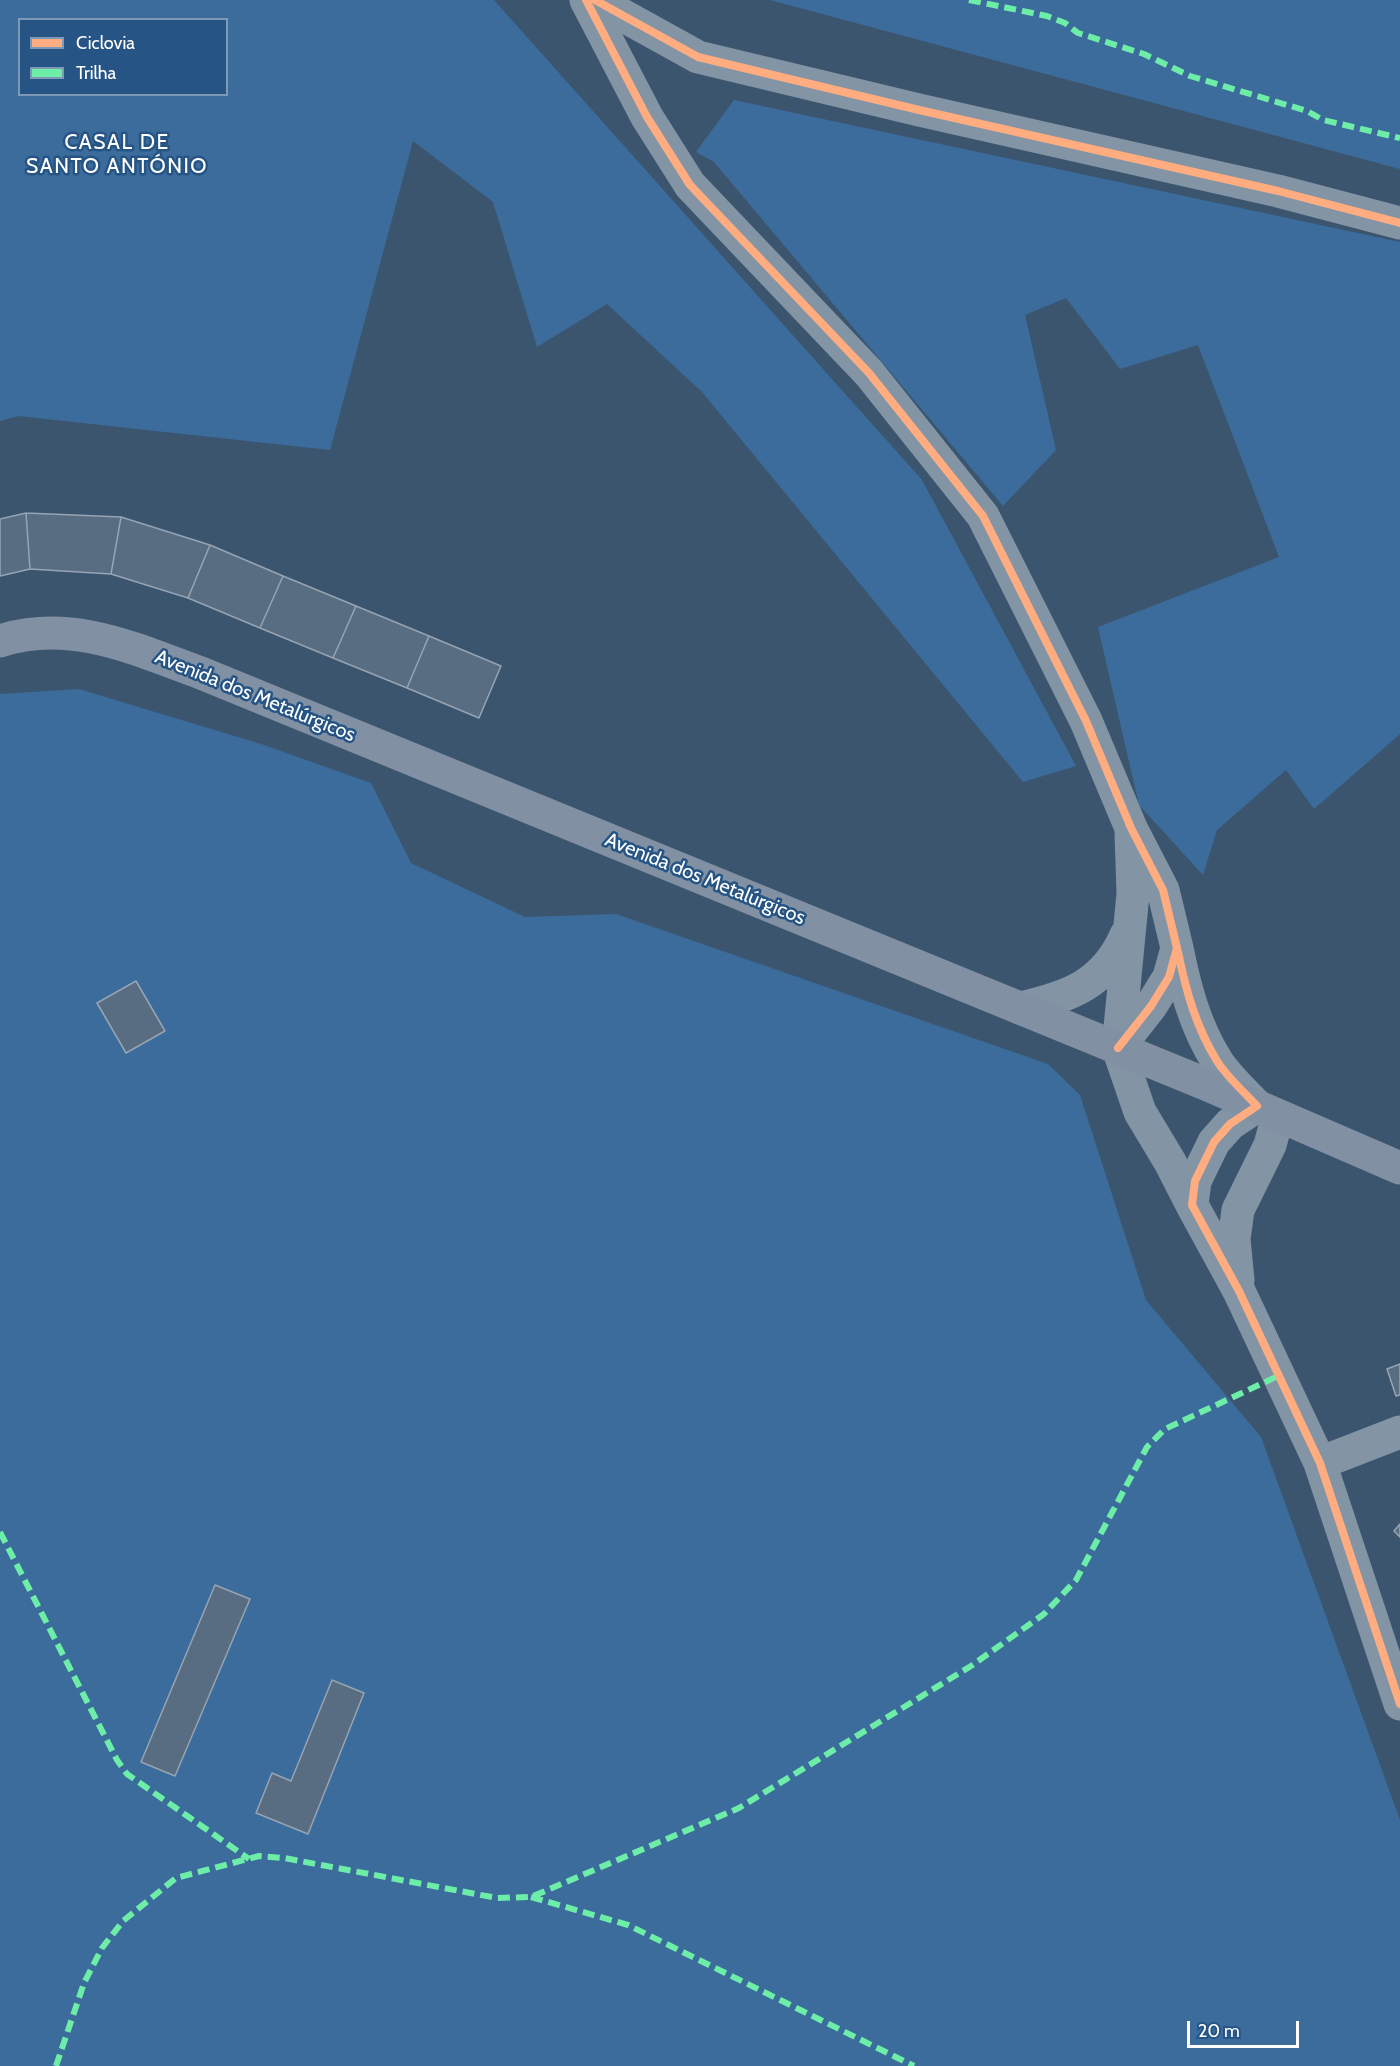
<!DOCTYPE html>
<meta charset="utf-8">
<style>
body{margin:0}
#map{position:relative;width:1400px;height:2066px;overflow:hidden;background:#3c556f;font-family:Cabin,sans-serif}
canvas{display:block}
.legend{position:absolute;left:18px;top:18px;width:210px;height:78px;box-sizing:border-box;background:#265585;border:2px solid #7d99b6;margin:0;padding:8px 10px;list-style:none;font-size:18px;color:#fff}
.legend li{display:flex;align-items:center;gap:12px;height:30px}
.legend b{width:30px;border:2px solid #7d99b6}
.scale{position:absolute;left:1187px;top:2021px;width:112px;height:27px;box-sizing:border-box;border:3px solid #fff;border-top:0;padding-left:8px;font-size:18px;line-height:21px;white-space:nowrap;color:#fff;-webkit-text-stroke:4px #265585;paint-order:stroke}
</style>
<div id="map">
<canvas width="1400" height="2066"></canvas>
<ul class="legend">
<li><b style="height:8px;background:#ffac80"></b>Ciclovia</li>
<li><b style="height:8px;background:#6deda7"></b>Trilha</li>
</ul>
<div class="scale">20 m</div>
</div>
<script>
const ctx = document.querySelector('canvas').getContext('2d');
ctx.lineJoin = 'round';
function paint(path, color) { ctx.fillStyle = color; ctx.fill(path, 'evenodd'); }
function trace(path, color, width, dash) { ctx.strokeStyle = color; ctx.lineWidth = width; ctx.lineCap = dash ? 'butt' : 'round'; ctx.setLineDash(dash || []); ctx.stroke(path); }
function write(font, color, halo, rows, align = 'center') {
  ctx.font = font + ' Cabin,sans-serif'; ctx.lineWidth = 5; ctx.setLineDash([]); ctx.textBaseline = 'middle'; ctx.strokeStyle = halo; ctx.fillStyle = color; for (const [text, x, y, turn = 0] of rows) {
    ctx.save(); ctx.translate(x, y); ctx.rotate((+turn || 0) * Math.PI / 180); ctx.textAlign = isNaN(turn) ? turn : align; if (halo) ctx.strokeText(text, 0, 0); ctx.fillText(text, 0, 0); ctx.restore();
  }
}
paint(new Path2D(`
 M0 0H494L922 480 1076 766 1023 782 702 392 607 304 537 347 493 202 413 141 330 450 18 416 0 421ZM20 20H226V94H20Z
 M770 0H1400V169Z
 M734 100 1400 242V734L1314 809 1286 770 1217 830 1203 875 1139 805 1098 627 1279 557 1198 345 1120 369 1066 298 1025 315 1056 450 1003 506 714 162 696 152Z
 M79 689 261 744 371 783 411 863 525 917 616 914 1048 1064 1080 1095 1146 1300 1261 1437 1400 1820V2066H0V694Z`), '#3b6c9b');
const building = new Path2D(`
 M26 513 121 517 111 574 30 569Z
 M26 513 30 569 0 576V519Z
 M121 517 210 545 188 598 111 574Z
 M210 545 283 576 260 628 188 598Z
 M283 576 356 606 333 658 260 628Z
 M356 606 429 636 407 688 333 658Z
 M429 636 501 666 479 718 407 688Z
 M136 981 165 1031 126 1053 97 1003Z
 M1400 1364V1395L1396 1396 1387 1369Z
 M1400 1524V1537L1394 1531Z
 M215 1585 250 1599 175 1776 141 1762Z
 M332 1680 364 1693 308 1834 256 1813 272 1773 291 1781Z`);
paint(building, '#596d82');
trace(building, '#96a4b3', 1.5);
trace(new Path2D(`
 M586 0 647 117 690 185 869 373 983 516 1086 721 1131 828 1163 890 1177 948 1169 977 1151 1006 1118 1048
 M595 0 698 57 919 110 1278 191 1400 223
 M1131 833 1133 894 1118 1048 1140 1112 1170 1162 1192 1205
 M1177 948C1185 988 1195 1026 1217 1061 1227 1077 1244 1092 1257 1106L1230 1124 1214 1142 1195 1181 1192 1205 1239 1291 1320 1463 1400 1704
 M1020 1008C1069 997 1105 984 1126 935
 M1238 1280 1234 1239 1238 1210 1270 1145 1278 1116
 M1320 1463 1400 1432`), '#8394a5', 33);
trace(new Path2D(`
 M0 641C70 618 135 649 201 673L1208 1085 1400 1168`), '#8191a3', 33);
trace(new Path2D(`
 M969 0 1047 16 1065 23 1078 33 1144 54 1190 76 1307 111 1323 120 1400 138
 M0 1532 117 1760 127 1774 249 1859
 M531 1897 628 1925 914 2066
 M56 2066 84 1983 102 1948 123 1921 176 1878 259 1856 284 1858 497 1898 531 1897 739 1808 971 1666 1044 1614 1076 1580 1147 1447 1165 1429 1278 1376`), '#6deda7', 6, [12, 6]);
trace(new Path2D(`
 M586 0 647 117 690 185 869 373 983 516 1086 721 1131 828 1163 890 1177 948 1169 977 1151 1006 1118 1048
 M595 0 698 57 919 110 1278 191 1400 223
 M1178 952C1186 991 1196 1027 1217 1061 1227 1077 1244 1092 1257 1106L1230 1124 1214 1142 1195 1181 1192 1205 1239 1291 1320 1463 1400 1704`), '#ffac80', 8);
write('20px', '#fff', '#265585', [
 ["Avenida dos Metalúrgicos",255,696,22],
 ["Avenida dos Metalúrgicos",705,879,22]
]);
ctx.letterSpacing = '1.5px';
write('21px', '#fff', '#265585', [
 ["CASAL DE",117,143],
 ["SANTO ANTÓNIO",117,167]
]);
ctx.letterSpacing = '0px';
</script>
